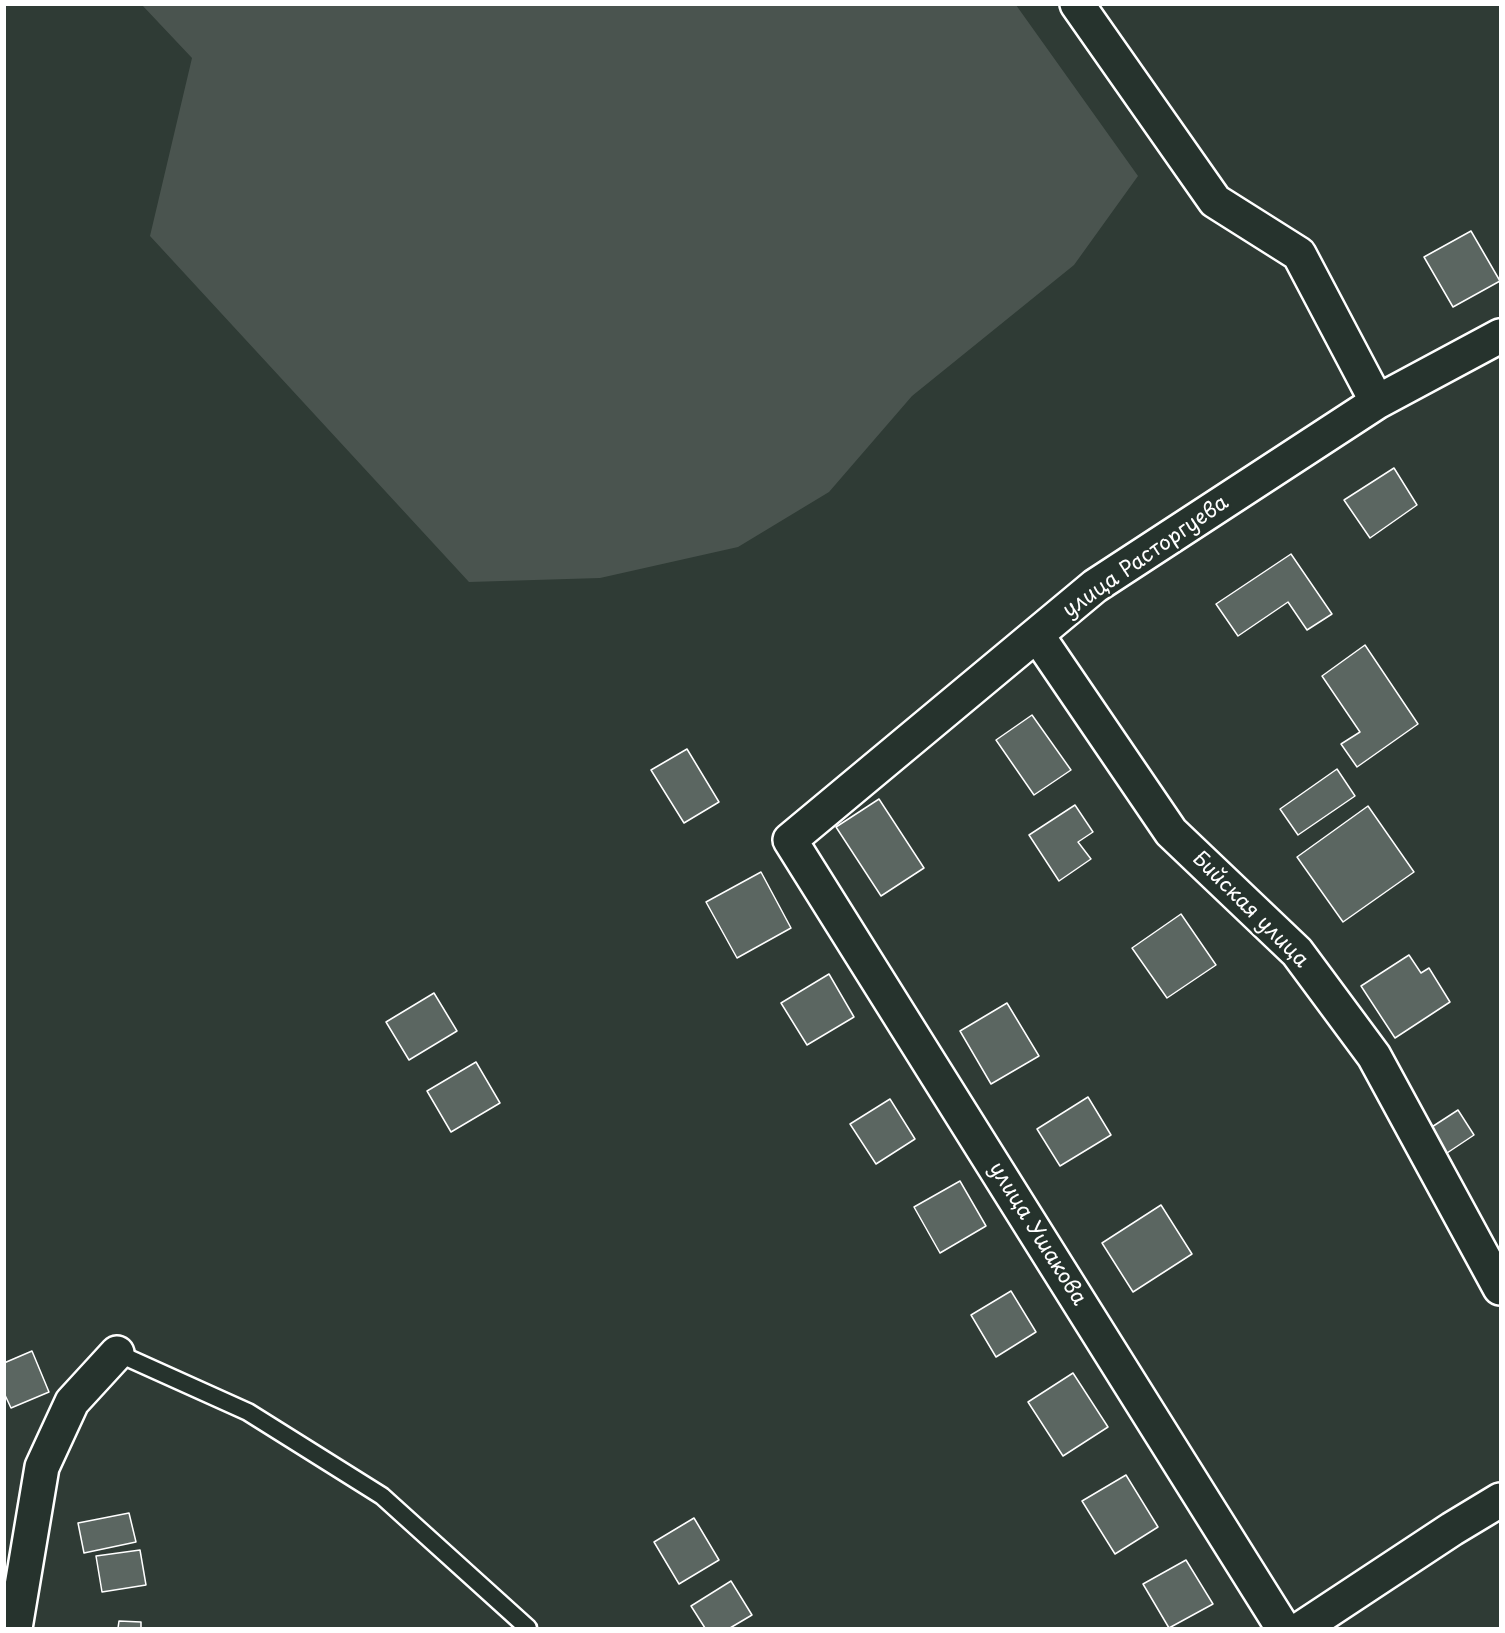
<!DOCTYPE html>
<meta charset="utf-8">
<style>
body{margin:0}
#map{position:relative;width:1505px;height:1633px;overflow:hidden;background:#2f3b35;font-family:"Playpen Sans",sans-serif}
canvas{display:block}
.frame{position:absolute;inset:0;border:6px solid #fff;pointer-events:none}
</style>
<div id="map">
<canvas width="1505" height="1633"></canvas>
<div class="frame"></div>
</div>
<script>
const ctx = document.querySelector('canvas').getContext('2d');
ctx.lineJoin = 'round';
function paint(path, color) { ctx.fillStyle = color; ctx.fill(path, 'evenodd'); }
function trace(path, color, width, dash) { ctx.strokeStyle = color; ctx.lineWidth = width; ctx.lineCap = dash ? 'butt' : 'round'; ctx.setLineDash(dash || []); ctx.stroke(path); }
function write(font, color, halo, rows, align = 'center') {
  ctx.font = font + ' "Playpen Sans",sans-serif'; ctx.lineWidth = 5; ctx.setLineDash([]); ctx.textBaseline = 'middle'; ctx.strokeStyle = halo; ctx.fillStyle = color; for (const [text, x, y, turn = 0] of rows) {
    ctx.save(); ctx.translate(x, y); ctx.rotate((+turn || 0) * Math.PI / 180); ctx.textAlign = isNaN(turn) ? turn : align; if (halo) ctx.strokeText(text, 0, 0); ctx.fillText(text, 0, 0); ctx.restore();
  }
}
paint(new Path2D(`
 M142 5H1016L1138 176 1074 265 912 396 829 492 738 547 600 578 469 582 150 236 192 58Z`), '#4a544f');
const building = new Path2D(`
 M1471 231 1500 281 1453 307 1424 257Z
 M1394 468 1417 505 1370 538 1344 500Z
 M1291 554 1332 614 1307 630 1288 602 1238 636 1216 604Z
 M1365 645 1418 724 1357 767 1341 744 1360 732 1322 676Z
 M1032 715 1071 770 1034 795 996 740Z
 M687 749 719 802 684 823 651 770Z
 M1337 769 1355 796 1298 835 1280 809Z
 M879 799 924 868 881 896 836 827Z
 M1075 805 1093 832 1078 842 1091 859 1059 881 1029 835Z
 M1368 806 1414 872 1343 922 1297 857Z
 M761 872 791 928 737 958 706 902Z
 M1181 914 1216 965 1167 998 1132 948Z
 M1409 955 1421 973 1429 968 1450 1002 1395 1038 1361 986Z
 M829 974 854 1017 807 1045 781 1003Z
 M434 993 457 1031 409 1060 386 1022Z
 M1007 1003 1039 1056 991 1084 960 1031Z
 M476 1062 500 1103 451 1132 427 1091Z
 M1088 1097 1111 1135 1060 1166 1037 1129Z
 M890 1099 915 1139 876 1164 850 1124Z
 M1458 1110 1474 1135 1438 1159 1421 1134Z
 M960 1181 986 1226 940 1253 914 1207Z
 M1161 1205 1192 1254 1133 1292 1102 1243Z
 M1011 1291 1036 1332 996 1357 971 1315Z
 M32 1351 49 1392 11 1408 4 1393V1363Z
 M1073 1373 1108 1427 1063 1456 1028 1402Z
 M1126 1475 1158 1527 1115 1554 1082 1501Z
 M129 1513 136 1542 84 1553 78 1523Z
 M694 1518 719 1560 679 1584 654 1542Z
 M140 1550 146 1585 102 1592 96 1556Z
 M1186 1560 1213 1604 1169 1628 1143 1584Z
 M731 1581 752 1615 730 1628H705L691 1606Z
 M119 1621 141 1622V1628H118Z`);
paint(building, '#5b6661');
trace(building, '#fff', 1.5);
const lane = new Path2D(`
 M117 1353 248 1412 382 1496 528 1628`);
const street = new Path2D(`
 M1077 4 1215 201 1299 254 1377 402
 M1037 635 1171 832 1297 952 1374 1056 1500 1288
 M15 1628 42 1467 72 1402 117 1353
 M1283 1628 790 840 1095 586 1377 402 1500 336
 M1302 1628 1452 1529 1500 1500`);
trace(lane, '#fff', 21);
trace(street, '#fff', 38);
trace(lane, '#26332d', 16);
trace(street, '#26332d', 33);
write('21px', '#fff', '#26332d', [
 ["улица Расторгуева",1146,557,-35],
 ["Бийская улица",1250,910,45],
 ["улица Ушакова",1037,1234,58]
]);
</script>
